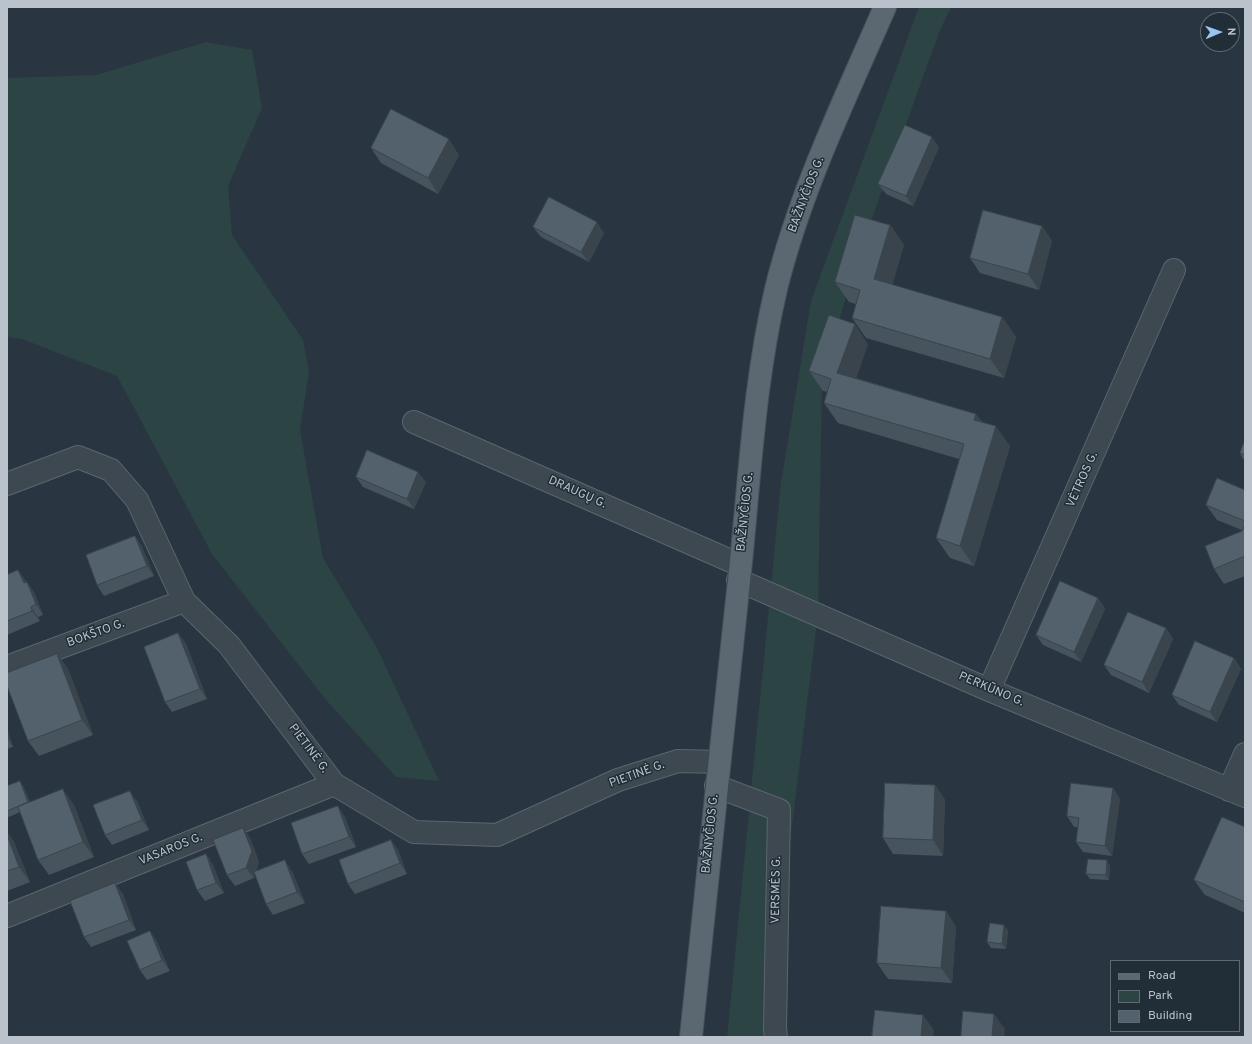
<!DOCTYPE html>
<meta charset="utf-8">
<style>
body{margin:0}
#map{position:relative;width:1252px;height:1044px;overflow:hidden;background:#293641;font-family:Overpass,sans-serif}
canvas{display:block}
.frame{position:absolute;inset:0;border:8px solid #bac3cb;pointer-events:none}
.legend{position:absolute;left:1110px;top:960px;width:130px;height:72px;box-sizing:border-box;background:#212d37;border:1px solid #5e6972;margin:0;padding:5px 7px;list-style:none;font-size:12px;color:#bac3cb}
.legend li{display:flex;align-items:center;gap:8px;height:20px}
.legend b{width:20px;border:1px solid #5e6972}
.north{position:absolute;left:1200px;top:12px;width:40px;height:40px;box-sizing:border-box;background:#212d37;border:1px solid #5e6972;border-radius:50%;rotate:88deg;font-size:11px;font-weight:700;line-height:16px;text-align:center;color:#bac3cb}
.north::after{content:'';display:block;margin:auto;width:14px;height:18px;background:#98c6f2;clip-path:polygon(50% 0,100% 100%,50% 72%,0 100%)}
</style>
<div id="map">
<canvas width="1252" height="1044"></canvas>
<div class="frame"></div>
<ul class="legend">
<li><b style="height:5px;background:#5b6771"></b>Road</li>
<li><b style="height:11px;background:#2c4443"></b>Park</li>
<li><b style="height:11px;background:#52616c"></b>Building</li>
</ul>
<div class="north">N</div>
</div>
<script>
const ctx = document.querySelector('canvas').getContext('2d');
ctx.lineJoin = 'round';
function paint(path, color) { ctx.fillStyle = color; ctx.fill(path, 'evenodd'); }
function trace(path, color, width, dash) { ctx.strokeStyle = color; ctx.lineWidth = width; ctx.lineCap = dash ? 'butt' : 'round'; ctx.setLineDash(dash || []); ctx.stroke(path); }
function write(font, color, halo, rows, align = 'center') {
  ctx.font = font + ' Overpass,sans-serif'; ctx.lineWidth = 3; ctx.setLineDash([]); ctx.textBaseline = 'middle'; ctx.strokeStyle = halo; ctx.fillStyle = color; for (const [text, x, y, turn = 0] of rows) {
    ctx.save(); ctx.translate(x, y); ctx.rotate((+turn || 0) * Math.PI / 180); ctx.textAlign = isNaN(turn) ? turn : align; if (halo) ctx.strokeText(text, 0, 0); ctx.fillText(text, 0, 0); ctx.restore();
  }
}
paint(new Path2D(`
 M919 7H951L940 30 854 268 822 383 818 614 766 1037H727L781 483 811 301Z
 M206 42 252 50 262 108 228 186 232 235 303 340 309 371 300 430 323 558 377 648 439 781 396 777 326 700 212 554 117 376 22 339 7 337V78L96 75Z`), '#2c4443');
const minor = new Path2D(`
 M414 422 740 565
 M7 484 78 457 111 470 137 500 184 601 229 645 334 784 414 832 497 835 618 780 678 761 719 762
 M738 580 989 690 1245 796
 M7 667 184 601
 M989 690 1174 270
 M716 786 779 810 775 1028 776 1037
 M1229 790 1245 754
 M7 916 334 784`);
const major = new Path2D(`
 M691 1037C707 879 724 720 741 562 750 471 755 378 776 289 800 191 845 99 885 7`);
trace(minor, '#5b666f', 24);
trace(major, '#46515b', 24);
trace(minor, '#3d4851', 22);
trace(major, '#5b6771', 22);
paint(new Path2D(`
 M939 147 913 206 886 194 878 184Z
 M371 148 459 155 438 194 381 163Z
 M890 225 904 245 892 285 1002 317 1016 337 1004 378 866 338 852 318 856 304 849 302 835 282Z
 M1042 226 1052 241 1039 290 980 273 970 258Z
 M533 227 604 233 589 262 541 237Z
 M868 344 856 378 976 414 982 422 1010 446 974 566 950 558 936 538 959 459 838 423 824 403 828 392 823 391 809 371Z
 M1245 440V459H1243L1240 453Z
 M356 477 426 482 414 509 363 487Z
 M1245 490V576L1224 584 1214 569 1242 530 1217 520 1206 505Z
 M135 536 142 547 154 576 104 596 97 585Z
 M7 575 26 581 34 592 43 615 38 617 40 621 7 635Z
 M1098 598 1105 609 1081 662 1043 645 1036 635Z
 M1166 628 1173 639 1149 693 1111 675 1104 665Z
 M178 633 186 644 207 699 172 712 165 702Z
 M57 654 68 669 93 735 39 756 28 741Z
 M1234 658 1241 669 1217 722 1179 705 1172 695Z
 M7 729 13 747 7 749Z
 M20 781 23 786 30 802 74 805 94 857 49 875 38 860 20 812 9 817 7 815V786Z
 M935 785 945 800 943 856 893 854 883 838Z
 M1113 788 1120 799 1112 856 1083 852 1076 842 1078 827H1074L1067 816Z
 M137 801 149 830 112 845 105 835Z
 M345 817 356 847 309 864 302 854Z
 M1245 827V913L1205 895 1194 880Z
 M243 828 250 838 259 862 256 871H292L305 903 273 915 266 904 255 875 254 878 235 886 227 875Z
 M7 832 14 842 30 882 7 891Z
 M391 840 398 850 407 874 355 894 348 884Z
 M206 854 213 865 224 893 205 901 197 890Z
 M1110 866 1109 880 1090 879 1086 874Z
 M123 894 136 930 91 947 84 937Z
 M946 911 956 927 952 983 888 979 877 963Z
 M1008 930 1006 949 991 948 987 942Z
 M150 931 157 942 170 971 147 980 140 970Z`), '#47535d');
paint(new Path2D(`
 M932 137 939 147 913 206 906 196Z
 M449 139 459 155 438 194 428 178Z
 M597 222 604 233 589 262 581 252Z
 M890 225 904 245 888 299 874 279Z
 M1042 226 1052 241 1039 290 1028 274Z
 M1002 317 1016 337 1004 378 990 359Z
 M855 324 868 344 851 393 837 373Z
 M976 414 990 434 974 420Z
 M996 426 1010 446 974 566 960 546Z
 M418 472 426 482 414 509 407 499Z
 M135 536 142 547 154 576 147 566Z
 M18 570 26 581 31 594 24 583Z
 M27 582 34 592 43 615 36 604Z
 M1098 598 1105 609 1081 662 1074 652Z
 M31 607 38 617 40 621 32 611Z
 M1166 628 1173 639 1149 693 1142 682Z
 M178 633 186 644 207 699 200 689Z
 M57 654 68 669 93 735 82 720Z
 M1234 658 1241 669 1217 722 1210 712Z
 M7 729 13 747 7 737Z
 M20 781 23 786 32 807 28 802Z
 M935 785 945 800 943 856 933 840Z
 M1113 788 1120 799 1112 856 1105 846Z
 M63 789 74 805 94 857 83 842Z
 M130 791 137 801 149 830 142 820Z
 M338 806 345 817 356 847 349 837Z
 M243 828 250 838 259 862 254 878 246 868Z
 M7 832 14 842 30 882 19 867 7 835Z
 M391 840 398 850 407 874 400 863Z
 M206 854 213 865 224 893 216 883Z
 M285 860 292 871 305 903 297 892Z
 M1107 860 1110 866 1109 880 1106 875Z
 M115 883 123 894 136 930 129 920Z
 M946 911 956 927 952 983 941 968Z
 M1004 925 1008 930 1006 949 1002 944Z
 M150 931 157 942 170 971 162 960Z
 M994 1014 1005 1029 1004 1037H992Z
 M923 1015 934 1030 933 1037H921Z`), '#39444c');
const building = new Path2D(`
 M391 109 449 139 428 178 371 148Z
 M905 125 932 137 906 196 878 184Z
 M549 197 597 222 581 252 533 227Z
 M983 210 1042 226 1028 274 970 258Z
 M855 215 890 225 874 279 1002 317 990 359 852 318 860 290 835 282Z
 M829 315 855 324 837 373 976 414 974 420 996 426 960 546 936 538 964 444 824 403 831 379 809 371Z
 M1245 440V455L1240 453Z
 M367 450 418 472 407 499 356 477Z
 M1217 478 1245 490V521L1206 505Z
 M1245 524V556L1214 569 1205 546 1242 531Z
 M135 536 147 566 97 585 86 555Z
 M18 570 24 583 27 582 36 604 31 607 32 611 7 621V575Z
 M1060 581 1098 598 1074 652 1036 635Z
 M1128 612 1166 628 1142 682 1104 665Z
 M178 633 200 689 165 702 144 647Z
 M1195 641 1234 658 1210 712 1172 695Z
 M57 654 82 720 28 741 7 686V673Z
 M20 781 28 802 7 811V786Z
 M885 783 935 785 933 840 883 838Z
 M1071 783 1113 788 1105 846 1076 842 1079 818 1067 816Z
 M63 789 83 842 38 860 18 807Z
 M130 791 142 820 105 835 93 805Z
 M338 806 349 837 302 854 291 823Z
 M1222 817 1245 827V902L1194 880Z
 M243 828 252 851 246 868 227 875 213 840Z
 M7 835 19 867 7 871Z
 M391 840 400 863 348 884 339 860Z
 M206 854 216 883 197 890 186 862Z
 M1088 859 1107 860 1106 875 1086 874Z
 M285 860 297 892 266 904 254 872Z
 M115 883 129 920 84 937 70 901Z
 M881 906 946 911 941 968 877 963Z
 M990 923 1004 925 1002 944 987 942Z
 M150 931 162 960 140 970 127 941Z
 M875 1010 923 1015 921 1037H872Z
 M963 1011 994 1014 992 1037H961Z`);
paint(building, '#52616c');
trace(building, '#39444c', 1);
write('12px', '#bac3cb', '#212d37', [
 ["BAŽNYČIOS G.",807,195,-69],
 ["VĖTROS G.",1083,480,-66],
 ["DRAUGŲ G.",577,493,24],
 ["BAŽNYČIOS G.",746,512,-84],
 ["BOKŠTO G.",96,634,-20],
 ["PERKŪNO G.",991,690,23],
 ["PIETINĖ G.",308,749,53],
 ["PIETINĖ G.",637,775,-20],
 ["BAŽNYČIOS G.",711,834,-84],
 ["VASAROS G.",171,850,-22],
 ["VERSMĖS G.",777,890,-89]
]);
</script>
